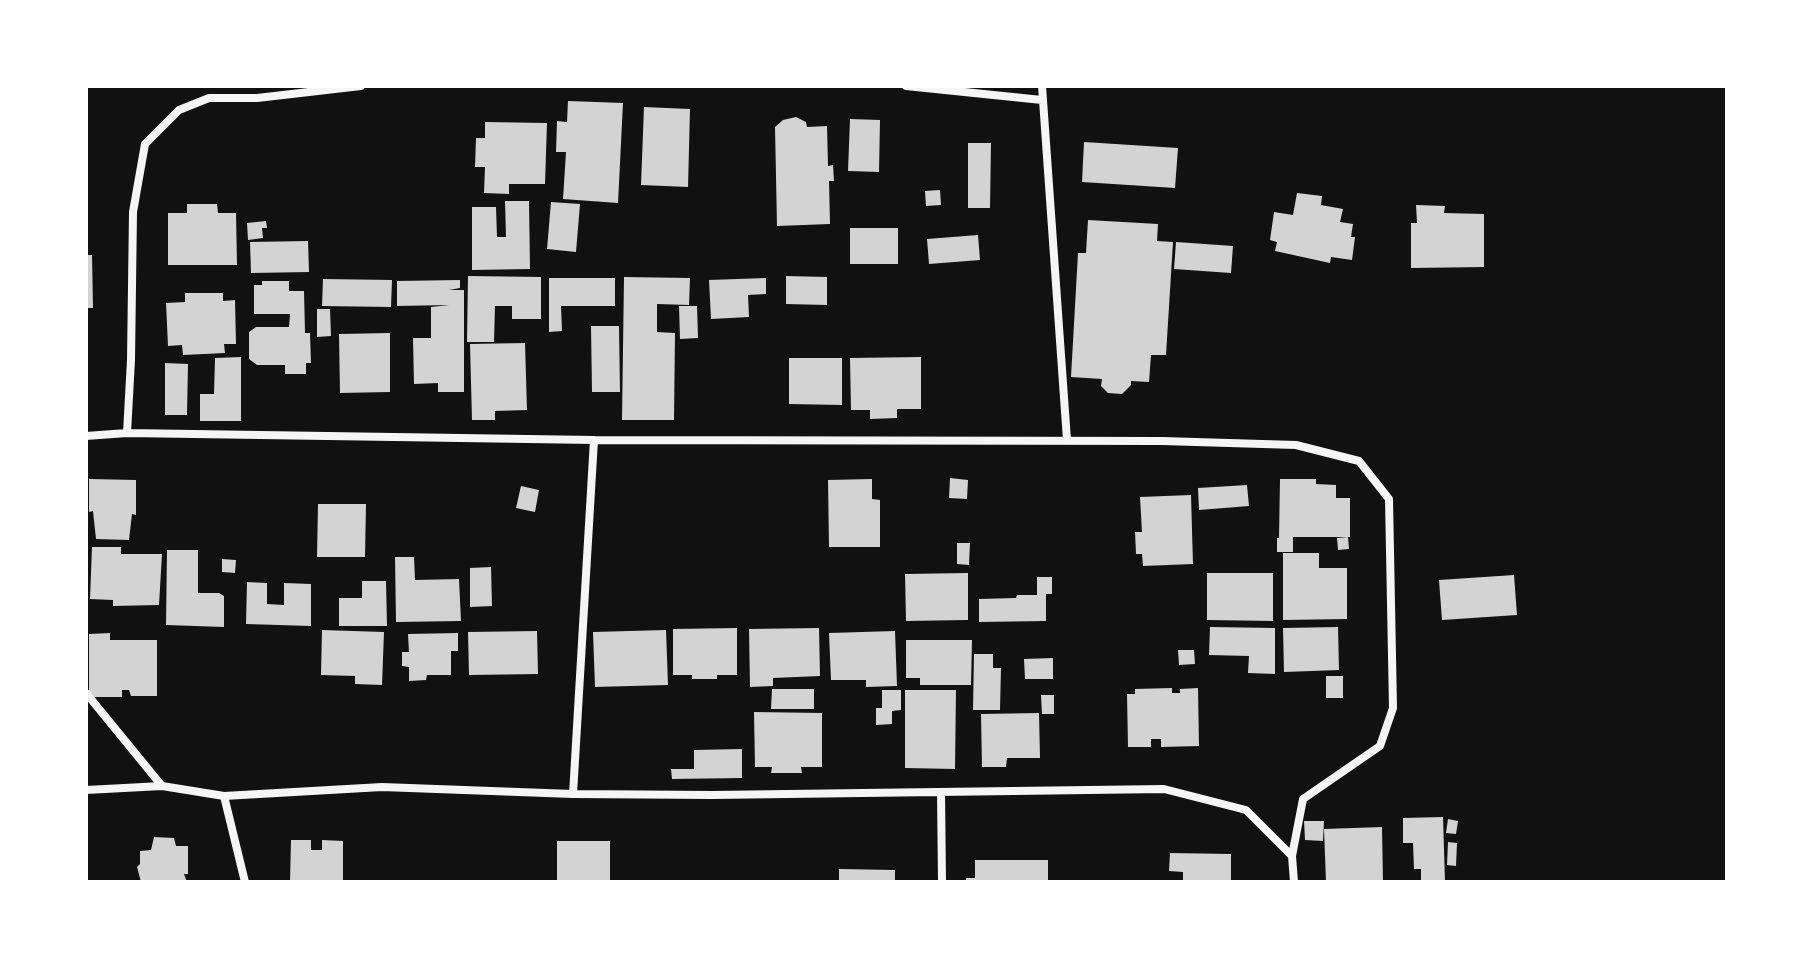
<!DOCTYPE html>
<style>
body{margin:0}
#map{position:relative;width:1813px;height:968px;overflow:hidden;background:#111;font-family:Jost,sans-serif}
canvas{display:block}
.frame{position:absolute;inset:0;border:88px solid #fff;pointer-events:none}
</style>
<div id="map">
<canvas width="1813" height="968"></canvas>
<div class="frame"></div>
</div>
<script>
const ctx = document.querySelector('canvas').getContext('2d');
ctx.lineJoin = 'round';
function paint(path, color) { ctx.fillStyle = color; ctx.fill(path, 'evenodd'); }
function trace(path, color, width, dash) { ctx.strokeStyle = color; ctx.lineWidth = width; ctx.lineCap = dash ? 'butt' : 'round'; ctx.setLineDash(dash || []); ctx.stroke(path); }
paint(new Path2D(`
 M568 101 623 103 618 203 563 199 566 152H556L557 121 567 122Z
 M644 107 690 109 688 187 641 185Z
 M796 117 806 122 807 127 827 126 828 166 833 165 834 181H829L830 224 777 226 775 127 783 120Z
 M850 119 880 120 879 172 848 171Z
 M485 122 547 123 545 184H509V194L484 193 485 167H475L476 138H485Z
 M1084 142 1178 148 1175 188 1082 182Z
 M968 143H991L990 208H968Z
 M940 190 941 205 926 206 925 191Z
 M1297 193 1322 196 1321 205 1343 209 1340 222 1353 224 1351 237H1355L1352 260 1331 257 1330 263 1275 251 1277 242 1270 240 1274 212 1293 215Z
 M505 201H529L530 269 472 270V207H496L497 237H506Z
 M551 202 580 204 576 252 547 249Z
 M187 204H217L218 213H236L237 265H168V213H187Z
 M1416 205 1445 206 1444 213 1484 214V267L1411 268V223H1417Z
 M1088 220 1158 224 1157 241 1173 242 1166 355H1151L1149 382 1131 381V385L1122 394 1108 393 1101 386 1102 379 1071 377 1078 253H1086Z
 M266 221 267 228H262L263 238 248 240 247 223Z
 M850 228H898V264H850Z
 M978 235 980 260 929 264 927 239Z
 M308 241 309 272 251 273 250 242Z
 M1176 242 1233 246 1231 273 1174 269Z
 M86 255H92L93 308H86Z
 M468 276 541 277V319H512V306H495L494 342H467Z
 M786 276 827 277V305L786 304Z
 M624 277 690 278 689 305 657 304V332L675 333 674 420H622Z
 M549 278H615V306H561L562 331 549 332Z
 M766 278V294L748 295 749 317 711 319 709 280Z
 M323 279 392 280 391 307 322 306Z
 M460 280V288L449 290H464V392H438V383L414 384 413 338H431V307L449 305 397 306V281Z
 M262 281H289V291H304L305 333H310L311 363H306V374H285V365H257L249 359V332L256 327H289L290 314H254V285H262Z
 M185 293H223V301L235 300 236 344H224L225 353 183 355 182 345 168 346 166 303 185 302Z
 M679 306H697L698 338 680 339Z
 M317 309H330L331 336 317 337Z
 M591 326H619L620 392H592Z
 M390 333V392L340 393 339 334Z
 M525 343 527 410 495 411V420H472L470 344Z
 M241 357V421H200V394H214L215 358Z
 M921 357V409H897V418L870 419V410H851L850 358Z
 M789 358H842V405L789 404Z
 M165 363 188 364 187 415H165Z
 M950 478 968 480 967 499 949 498Z
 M89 479 136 480V515L132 514 129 540 96 539 93 511 89 512Z
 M872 479V499L880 500V547H829L828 480Z
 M1280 479H1316V484L1336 485V498H1350V537H1293V552H1277V538H1279Z
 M1247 485 1249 506 1199 510 1198 488Z
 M521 486 539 490 535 512 516 508Z
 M1191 495 1193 564 1143 566 1142 554H1136L1135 532H1142L1140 497Z
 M318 504H366L365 557H317Z
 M1348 537 1349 549 1338 550 1337 538Z
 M957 543H970L969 565 957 564Z
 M92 547H121V554H162L159 605 113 606V600L90 599Z
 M167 550H198V593H219L224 596V627L166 625Z
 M1283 553H1319V568H1347V619L1283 620Z
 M395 557H414L415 580 459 579 461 621 396 622Z
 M222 559 236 560 235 573 222 572Z
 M491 567 492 606 470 607V568Z
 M968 573V620L906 621 905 574Z
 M1207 573H1273V621L1207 620Z
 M1514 575 1517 615 1442 620 1439 580Z
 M1037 577H1052V594H1046V621L979 622V599L1016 598 1017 595H1037Z
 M362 581H386L387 626H339V598H362Z
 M247 582 267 583V604L284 605V583L311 584V626L246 624Z
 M1210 627 1275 628V674L1248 673 1249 656 1209 655Z
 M1338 627 1339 670 1284 672 1283 628Z
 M737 628V675H717V679H692V675H673V629Z
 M819 628 820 676 773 678V686L750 687 749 629Z
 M322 630 384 632 382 685 355 684V676L321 675Z
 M666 630 668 685 595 687 593 632Z
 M537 631 538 674 469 675 468 632Z
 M895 631 897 686 866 687V680H831L829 633Z
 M110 633V640H157V696H131L129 690H122V697H89V634Z
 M458 633V651H451V675H427L426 680 409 681V667L402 666V652H409L408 634Z
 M906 640H972L971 685H920V678H906Z
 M1178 650H1194L1195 664 1179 665Z
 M974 654H993V668H1001L1000 710H973Z
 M1053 658V679H1025L1024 659Z
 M1326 676H1343V698H1326Z
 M1172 688V693H1180V689L1198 688 1199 746 1161 747V739H1151V747H1128L1127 694H1135V689Z
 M772 689H814V709H771Z
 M882 690H901V710L892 711V724L876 725V708H882Z
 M905 690H956L955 769 905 768Z
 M1041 695H1054V714H1042Z
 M754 712 822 713V767H801L802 773H771L772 767H755Z
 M1039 713 1040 758H1007L1006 767H982L981 714Z
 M742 749V778L672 779 671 769H694V750Z
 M1443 817 1445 882H1421V869H1414L1413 843H1403V818Z
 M1448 819 1458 821 1456 834 1446 833Z
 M1304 821H1324L1323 841 1305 840Z
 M1382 827 1383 882H1326L1324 829Z
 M154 837 174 838 176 846H188V874H184L187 882H141L137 867 140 864V851L151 850Z
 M291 840H311V850H322V840L343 841V882H290Z
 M557 841H610V882H557Z
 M1448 842 1457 843 1456 866 1447 865Z
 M1170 853 1231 854V882L1183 881V872L1169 871Z
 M975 860H1048V882H966V878H975Z
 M839 869 895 870V882H839Z`), '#d3d3d3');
trace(new Path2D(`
 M906 86 1042 100
 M1042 86 1067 440
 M127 433 131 360 133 212 145 144 179 110 209 98H257L361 86
 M86 436 127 433 594 440 1162 441 1296 445 1359 461 1389 499 1393 708 1380 746 1303 799 1292 856
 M86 693 162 786
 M86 790 162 786 224 796 382 787 573 794 712 795 1164 789 1246 810 1292 856 1294 882
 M941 792 942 882
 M573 794 594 440
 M224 796 245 882`), '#f5f5f5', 8);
</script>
